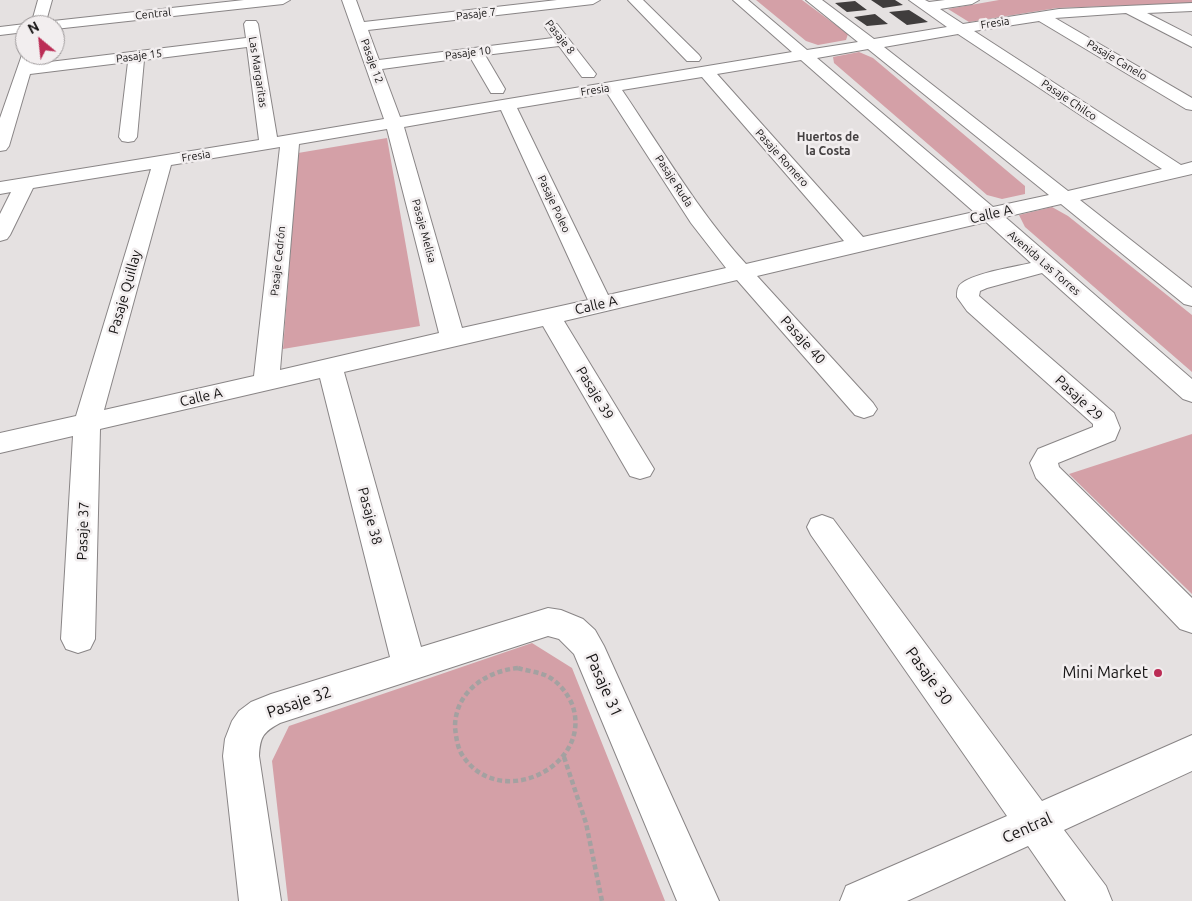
<!DOCTYPE html>
<meta charset="utf-8">
<style>
body{margin:0}
#map{position:relative;width:1192px;height:901px;overflow:hidden;background:#e5e1e1;font-family:Ubuntu,sans-serif}
canvas{display:block}
.north{position:absolute;left:15px;top:15px;width:50px;height:50px;box-sizing:border-box;background:#f2eeef;border:1px solid #9a9697;border-radius:50%;rotate:332deg;font-size:14px;font-weight:700;line-height:20px;text-align:center;color:#151313}
.north::after{content:'';display:block;margin:auto;width:18px;height:22px;background:#bb2c55;clip-path:polygon(50% 0,100% 100%,50% 72%,0 100%)}
</style>
<div id="map">
<canvas width="1192" height="901"></canvas>
<div class="north">N</div>
</div>
<script>
const ctx = document.querySelector('canvas').getContext('2d');
ctx.lineJoin = 'round';
function paint(path, color) { ctx.fillStyle = color; ctx.fill(path, 'evenodd'); }
function trace(path, color, width, dash) { ctx.strokeStyle = color; ctx.lineWidth = width; ctx.lineCap = dash ? 'butt' : 'round'; ctx.setLineDash(dash || []); ctx.stroke(path); }
function write(font, color, halo, rows, align = 'center') {
  ctx.font = font + ' Ubuntu,sans-serif'; ctx.lineWidth = 5; ctx.setLineDash([]); ctx.textBaseline = 'middle'; ctx.strokeStyle = halo; ctx.fillStyle = color; for (const [text, x, y, turn = 0] of rows) {
    ctx.save(); ctx.translate(x, y); ctx.rotate((+turn || 0) * Math.PI / 180); ctx.textAlign = isNaN(turn) ? turn : align; if (halo) ctx.strokeText(text, 0, 0); ctx.fillText(text, 0, 0); ctx.restore();
  }
}
paint(new Path2D(`
 M756 0H802L848 34 846 40 818 45 806 41Z
 M999 0H1192V3L1057 8 969 22 948 9Z
 M859 52 873 58 1025 186V194L1002 199 987 195 834 63 833 57Z
 M387 138 420 326 283 349 298 153Z
 M1052 207 1068 216 1192 315V372L1025 227 1019 215Z
 M1192 434V594L1069 474Z
 M532 643 572 668 665 901H288L272 761 289 726Z`), '#d4a0a7');
paint(new Path2D(`
 M871 0H895L903 5 883 8Z
 M855 1 867 10 847 12 835 3Z
 M909 10 928 22 907 25 889 12Z
 M875 14 888 24 867 26 854 17Z`), '#403d3d');
const minor = new Path2D(`
 M38 0H52L45 25H31Z
 M244 0H290L283 4 55 29V25H46L48 22 53 21Z
 M342 0H356L364 22 557 0H600L593 4 368 30 379 60 553 38 545 27 547 24H557L596 74 594 77H582L559 46 485 55 505 89 503 93H491L470 57 382 69 400 117 792 52 733 0H748L807 50 858 42 806 0H822L874 39 947 27 909 0H925L929 2 945 0H979L972 4 940 9 963 24 1059 9 1192 3V11L1147 13 1192 36V47L1126 13 1055 18 1192 98V110L1186 109 1039 21 974 31 1181 165 1192 162V174L1080 200 1192 288V306L1184 304 1061 204 1005 217 1192 379V402L1183 399 1042 273 987 288 980 291 979 296 1114 413 1120 428 1115 440 1058 463 1059 467 1192 598V633L1180 629 1036 478 1030 463 1038 449 1093 427V424L967 311 957 297C957 292 957 286 962 283 975 273 1014 267 1031 263L986 222 757 276 873 403 877 409 873 415 864 418 855 415 737 280 564 321 654 469 650 476 640 479 630 476 543 326 344 372 421 647 548 608 561 610 583 619 595 630 604 646 719 901H677L574 654 559 639 548 636 280 723C263 732 260 737 259 756L281 901H239L223 756 225 739 232 721 239 711 251 702 271 694 390 657 320 378 100 429 95 639 90 649 78 653 66 649 61 639 73 436 0 453V433L76 416 151 169 33 188 10 235 7 239 0 241V214L11 192 0 194V182L259 140 247 47 144 60 137 137 134 141 128 142 122 141 119 137 128 62 30 74 9 146 6 150 0 151V118L23 52 25 51V55H36L33 64 246 38 244 24 246 21H256L258 24 277 137 384 119ZM958 34 1162 169 1068 191 884 47ZM868 49 1049 195 993 207 817 58ZM801 60 974 212 863 237 717 74ZM702 77 844 241 746 264C698 211 662 149 622 90ZM607 93 691 223 726 268 608 295 517 108ZM501 110 588 300 462 328 404 127ZM387 129 439 333 280 370 299 144ZM280 147 254 376 104 410 171 165Z
 M628 0H643L699 55 701 58 699 61H687Z
 M25 24 30 25H25V32L0 35V27Z
 M822 515 833 519 1042 801 1192 735V771L1064 830 1106 886 1112 901H1066L1028 846 907 901H840L846 886 1007 816 811 535 807 527 811 519Z`);
trace(minor, '#898586', 2);
trace(new Path2D(`
 M518 668C527 671 539 672 547 676 559 682 567 693 572 704 595 766 497 814 461 753 457 745 456 736 455 727 455 692 486 671 518 668Z
 M564 757 586 823 602 901`), '#a4a1a1', 4.5, [5, 3]);
paint(minor, '#fff');
for (const [x, y, r, color] of [
 [1158,673,5,"#bb2c55"]
]) { const dot = new Path2D(); dot.arc(x, y, r, 0, 2 * Math.PI); ctx.fillStyle = color; ctx.fill(dot); trace(dot, '#f2eeef', 2); }
write('11px', '#151313', '#f2eeef', [
 ["Central",153,14,-6],
 ["Pasaje 7",476,14,-7],
 ["Fresia",995,23,-9],
 ["Pasaje 8",560,37,52],
 ["Pasaje 10",468,53,-7],
 ["Pasaje 15",139,56,-7],
 ["Pasaje Canelo",1117,60,31],
 ["Pasaje 12",372,61,70],
 ["Las Margaritas",258,72,81],
 ["Fresia",595,90,-9],
 ["Pasaje Chilco",1069,100,34],
 ["Fresia",196,156,-9],
 ["Pasaje Romero",782,158,48],
 ["Pasaje Ruda",674,181,57],
 ["Pasaje Poleo",554,204,65],
 ["Pasaje Melisa",424,231,75],
 ["Pasaje Cedrón",278,261,-84],
 ["Avenida Las Torres",1044,263,41]
]);
write('bold 12px', '#444041', '#f2eeef', [
 ["Huertos de",828,137],
 ["la Costa",828,151]
]);
write('14px', '#151313', '#f2eeef', [
 ["Calle A",991,214,-13],
 ["Pasaje Quillay",125,292,-74],
 ["Calle A",596,305,-13],
 ["Pasaje 40",803,340,48],
 ["Pasaje 39",595,393,59],
 ["Calle A",201,397,-13],
 ["Pasaje 29",1079,398,43],
 ["Pasaje 38",370,516,75],
 ["Pasaje 37",83,531,-88]
]);
write('16px', '#151313', '#f2eeef', [
 ["Mini Market",1148,673]
], 'right');
write('16px', '#151313', '#f2eeef', [
 ["Pasaje 30",929,676,54],
 ["Pasaje 31",604,685,66],
 ["Pasaje 32",299,702,-19],
 ["Central",1027,828,-24]
]);
</script>
